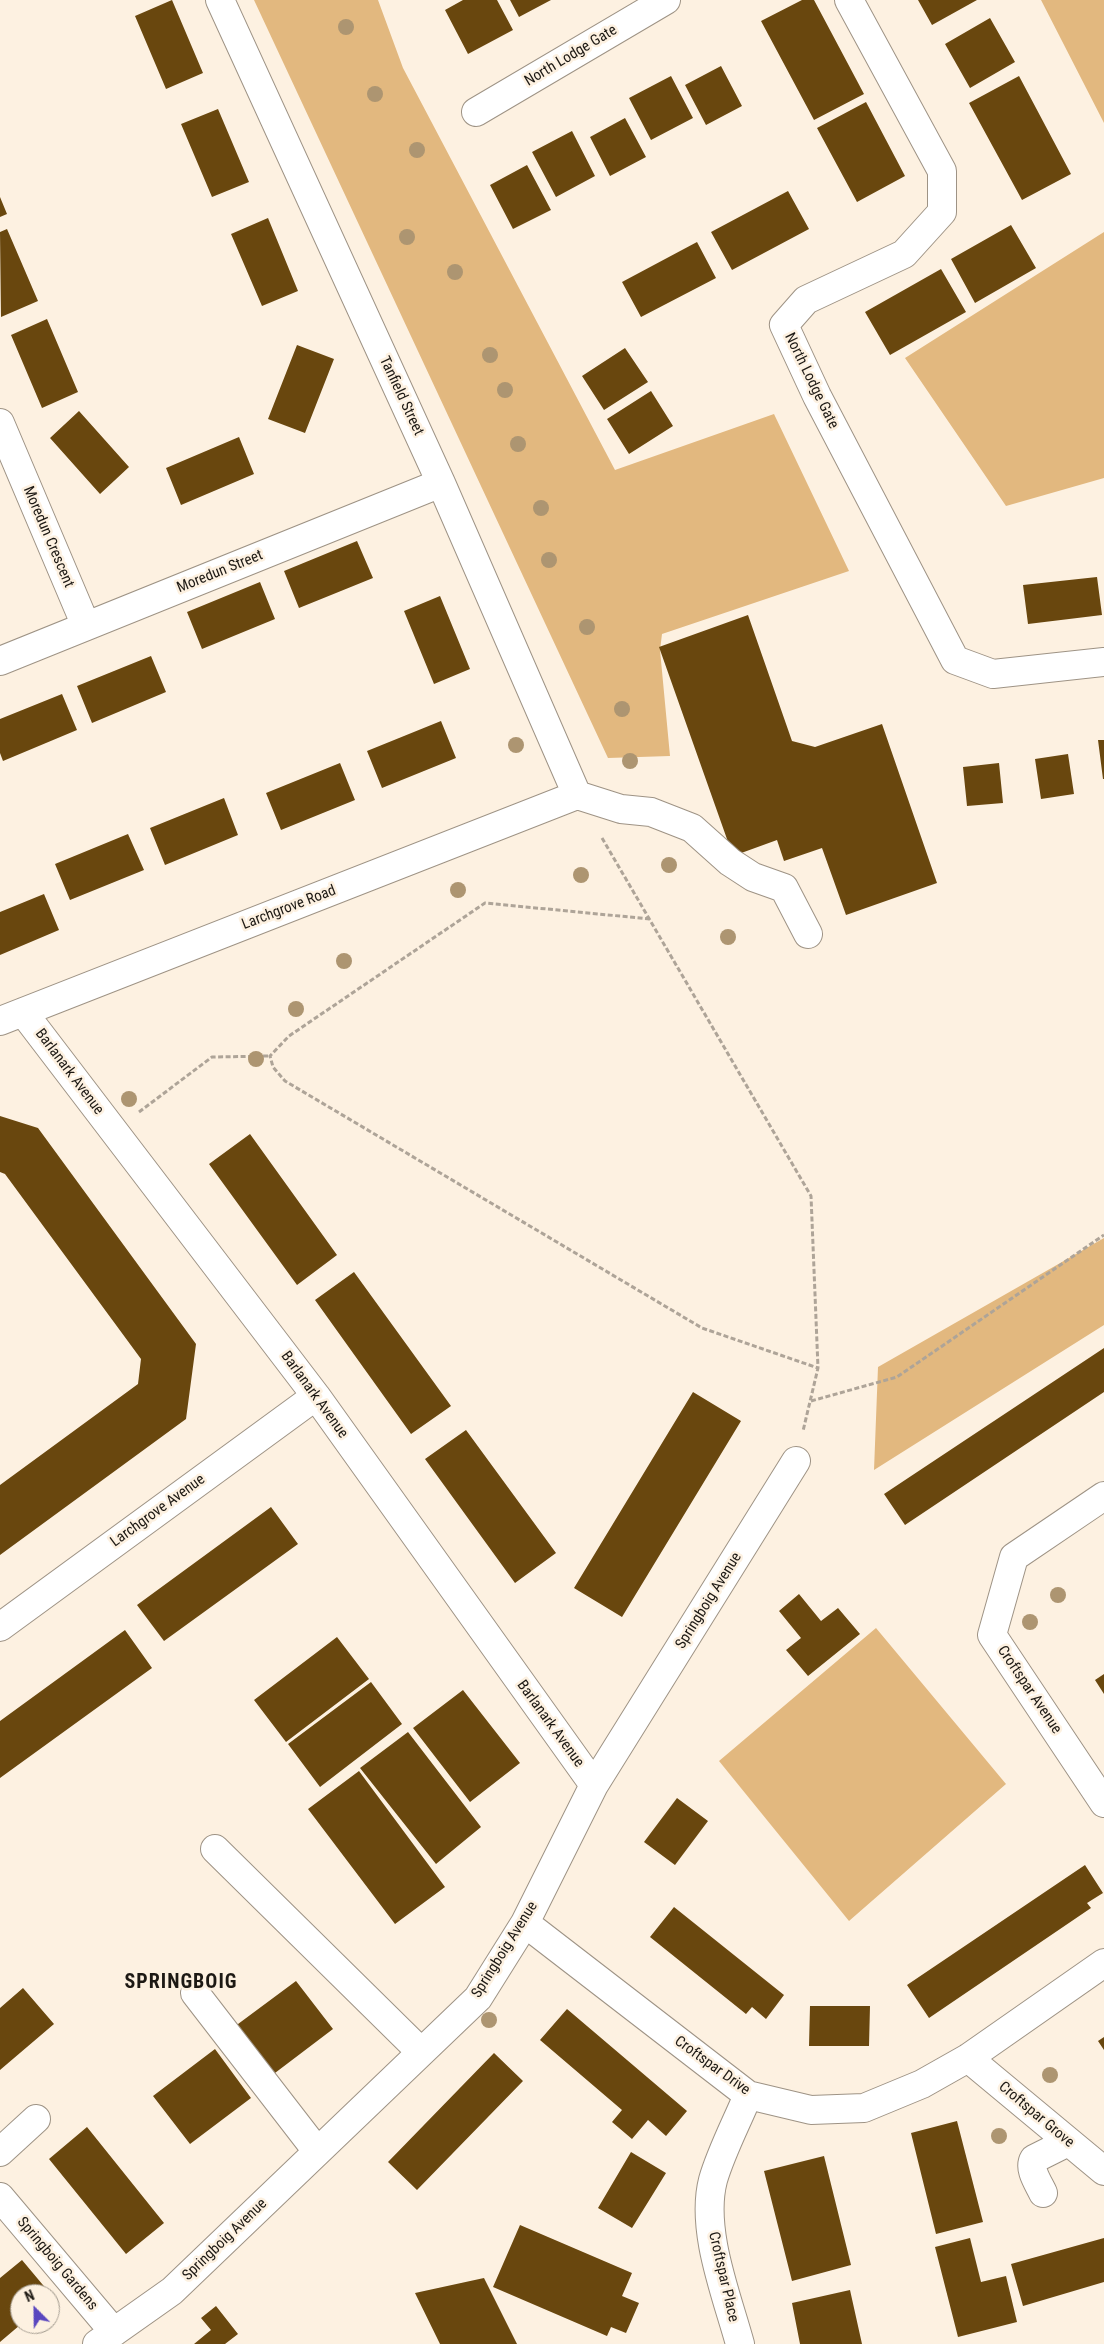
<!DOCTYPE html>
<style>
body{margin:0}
#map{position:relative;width:1104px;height:2344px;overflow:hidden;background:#fdf1e1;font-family:"Roboto Condensed",sans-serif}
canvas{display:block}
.north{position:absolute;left:10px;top:2284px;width:50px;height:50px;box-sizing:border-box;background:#fdf1e1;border:1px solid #a39b8f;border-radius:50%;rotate:337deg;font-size:14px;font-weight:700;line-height:20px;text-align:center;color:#1d1914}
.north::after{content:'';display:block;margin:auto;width:18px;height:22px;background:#5a47bf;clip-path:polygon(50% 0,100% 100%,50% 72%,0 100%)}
</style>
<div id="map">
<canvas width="1104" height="2344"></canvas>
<div class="north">N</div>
</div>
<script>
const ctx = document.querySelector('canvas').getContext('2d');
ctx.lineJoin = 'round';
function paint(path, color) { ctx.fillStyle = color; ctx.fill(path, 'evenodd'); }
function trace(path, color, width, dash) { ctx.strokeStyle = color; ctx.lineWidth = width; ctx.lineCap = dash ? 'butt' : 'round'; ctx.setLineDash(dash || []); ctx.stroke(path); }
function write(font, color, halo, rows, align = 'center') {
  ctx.font = font + ' "Roboto Condensed",sans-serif'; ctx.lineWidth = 5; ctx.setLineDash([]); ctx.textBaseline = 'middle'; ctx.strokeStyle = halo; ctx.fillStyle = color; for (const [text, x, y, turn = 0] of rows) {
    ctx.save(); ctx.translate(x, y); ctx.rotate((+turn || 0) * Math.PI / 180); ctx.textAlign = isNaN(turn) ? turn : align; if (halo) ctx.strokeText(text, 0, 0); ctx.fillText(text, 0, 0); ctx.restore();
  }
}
paint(new Path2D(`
 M254 0H378L403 68 615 470 774 414 849 571 662 634 660 650 670 756 608 758Z
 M1041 0H1104V123Z
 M1104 232V478L1006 506 905 358Z
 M1104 1238V1325L874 1470 878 1367Z
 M876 1628 1006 1784 849 1921 719 1761Z`), '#e2b87f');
paint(new Path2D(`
 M172 0 203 73 166 89 135 16Z
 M463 0H497L513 30 468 54 445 10Z
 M510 0H551L519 17Z
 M802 0H814L864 94 814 120 761 21Z
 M918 0H977L932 25Z
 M990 18 1015 62 970 88 945 44Z
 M721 66 742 106 706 125 685 85Z
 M671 76 693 118 651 140 629 98Z
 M1019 76 1071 174 1022 200 969 103Z
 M866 102 905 176 857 202 817 128Z
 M218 109 249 182 212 197 181 124Z
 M625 118 646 157 610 176 590 137Z
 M572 131 595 176 556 197 532 152Z
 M527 165 551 210 513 229 490 185Z
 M788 191 809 229 732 270 711 232Z
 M0 197 7 214 0 217Z
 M268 218 298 291 262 306 231 234Z
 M1011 225 1036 268 975 303 951 259Z
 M7 229 38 301 1 317 0 232Z
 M697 242 716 278 641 317 622 282Z
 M941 269 966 312 890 355 865 312Z
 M47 319 78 392 42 408 11 335Z
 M297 345 334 359 305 433 268 419Z
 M625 348 648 382 604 410 582 376Z
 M651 391 673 426 629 454 607 419Z
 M79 411 129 467 100 494 50 438Z
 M239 437 254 474 181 505 166 468Z
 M357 541 373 578 299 608 284 571Z
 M1097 577 1102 615 1028 624 1023 585Z
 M260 582 275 619 202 649 187 612Z
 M440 596 470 669 434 684 404 611Z
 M748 615 792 741 815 747 882 724 937 883 846 915 822 848 784 861 777 840 733 856 659 647Z
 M151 656 166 692 92 723 77 686Z
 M62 694 77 730 3 761 0 753V719Z
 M441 721 456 758 382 788 367 751Z
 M1098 740H1104V779H1103Z
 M1068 754 1074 794 1041 799 1035 759Z
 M340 763 355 800 281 830 266 793Z
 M999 763 1003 803 967 806 963 767Z
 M224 798 238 835 165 865 150 828Z
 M128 834 144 870 70 900 55 864Z
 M44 894 59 930 0 955V912Z
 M0 1116 38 1128 196 1344 186 1419 0 1555V1485L138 1384 141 1359 5 1174 0 1172Z
 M250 1134 337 1255 297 1285 209 1164Z
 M354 1272 451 1406 411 1434 315 1300Z
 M1104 1348V1392L905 1525 884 1494Z
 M693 1392 741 1421 622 1617 574 1588Z
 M466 1430 556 1553 515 1583 425 1459Z
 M271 1507 298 1544 164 1641 137 1605Z
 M799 1594 821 1621 838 1608 860 1634 808 1676 786 1650 801 1638 779 1611Z
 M125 1630 152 1668 0 1778V1721Z
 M337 1637 369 1679 286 1742 254 1700Z
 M1104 1674V1694L1095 1680Z
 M371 1682 402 1724 320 1787 288 1744Z
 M463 1690 520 1763 470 1802 413 1728Z
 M408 1732 481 1827 436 1864 360 1768Z
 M359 1771 445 1887 395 1924 308 1809Z
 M677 1798 708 1821 675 1865 644 1842Z
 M1085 1865 1103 1893 1087 1903 1091 1908 929 2018 907 1985Z
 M674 1907 784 1995 766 2019 752 2007 746 2014 650 1937Z
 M296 1981 333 2029 271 2076 234 2027Z
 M23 1988 54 2024 0 2070V2008Z
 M810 2006H870L869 2046H809Z
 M567 2009 687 2111 666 2136 648 2120 632 2139 612 2122 622 2110 540 2040Z
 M1104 2037V2050L1098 2041Z
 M215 2049 251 2098 190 2144 153 2096Z
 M494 2053 523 2081 417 2190 388 2162Z
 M957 2121 983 2222 936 2234 911 2133Z
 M87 2127 164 2223 126 2254 49 2159Z
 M631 2152 666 2173 632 2228 598 2208Z
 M824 2156 851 2265 792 2281 764 2171Z
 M520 2225 632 2273 622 2296 639 2303 626 2333 611 2327 607 2336 493 2287Z
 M970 2238 981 2282 1006 2276 1017 2322 958 2337 935 2247Z
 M1104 2238V2282L1023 2306 1011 2264Z
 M22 2260 53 2297 50 2299V2294H20V2325L0 2342V2278Z
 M484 2278 517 2344H440L415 2293Z
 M850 2290 862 2344H800L792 2303Z
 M216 2306 238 2334 225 2344H194L211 2330 201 2318Z`), '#69470e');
const minor = new Path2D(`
 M220 0 441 483 577 795
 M849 0 942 171V212L904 254 806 300 784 325 817 396 955 660 993 674 1104 662
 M476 112 666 0
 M0 423 86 626
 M0 661 441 483
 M577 795 621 809 651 812 692 828 730 862 753 877 784 888 808 934
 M23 1012 316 1396 594 1785
 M0 1021 577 795
 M1104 1496 1014 1557 992 1635 1104 1803
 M0 1627 316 1396
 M215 1849 421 2052
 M525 1923 748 2095 811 2110 864 2108 922 2084 968 2058 1104 1963
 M195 1993 317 2151
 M968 2058 1104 2171
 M0 2152 36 2119
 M1043 2193C1039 2184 1028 2169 1034 2159L1068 2142
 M0 2197 114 2332
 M97 2344 172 2291 478 1998 525 1923 594 1785 796 1461
 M740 2344C727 2296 700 2230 713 2180 721 2152 737 2122 748 2095`);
trace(minor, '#9e9385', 30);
trace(new Path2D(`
 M602 838 811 1196 818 1368 803 1431
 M650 919 485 903 289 1036 270 1056 273 1067 285 1081 702 1328 818 1368
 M139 1112 212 1057 270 1056
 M811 1401 897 1377 1104 1235`), '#aea498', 3, [5, 2.5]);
trace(minor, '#fff', 28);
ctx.fillStyle = '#ad9571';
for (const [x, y] of [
 [346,27],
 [375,94],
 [417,150],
 [407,237],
 [455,272],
 [490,355],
 [505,390],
 [518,444],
 [541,508],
 [549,560],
 [587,627],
 [622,709],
 [516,745],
 [630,761],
 [669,865],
 [581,875],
 [458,890],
 [728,937],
 [344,961],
 [296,1009],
 [256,1059],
 [129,1099],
 [1058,1595],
 [1030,1622],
 [489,2020],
 [1050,2075],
 [999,2136]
]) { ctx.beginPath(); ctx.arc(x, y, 8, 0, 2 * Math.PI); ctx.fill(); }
write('15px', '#1d1914', '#fdf1e1', [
 ["North Lodge Gate",571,56,-31],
 ["North Lodge Gate",811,381,64],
 ["Tanfield Street",401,396,65],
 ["Moredun Crescent",48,537,67],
 ["Moredun Street",220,572,-22],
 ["Larchgrove Road",289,908,-21],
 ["Barlanark Avenue",69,1072,53],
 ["Barlanark Avenue",314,1395,54],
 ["Larchgrove Avenue",158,1511,-36],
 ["Springboig Avenue",709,1601,-58],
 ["Croftspar Avenue",1029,1690,56],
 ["Barlanark Avenue",550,1724,54],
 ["Springboig Avenue",505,1950,-58],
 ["Croftspar Drive",712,2066,36],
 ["Croftspar Grove",1036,2115,40],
 ["Springboig Avenue",225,2240,-44],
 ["Springboig Gardens",57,2264,50],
 ["Croftspar Place",723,2277,77]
]);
ctx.letterSpacing = '1px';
write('bold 20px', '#1d1914', '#fdf1e1', [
 ["SPRINGBOIG",181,1983]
]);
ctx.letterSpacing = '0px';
</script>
